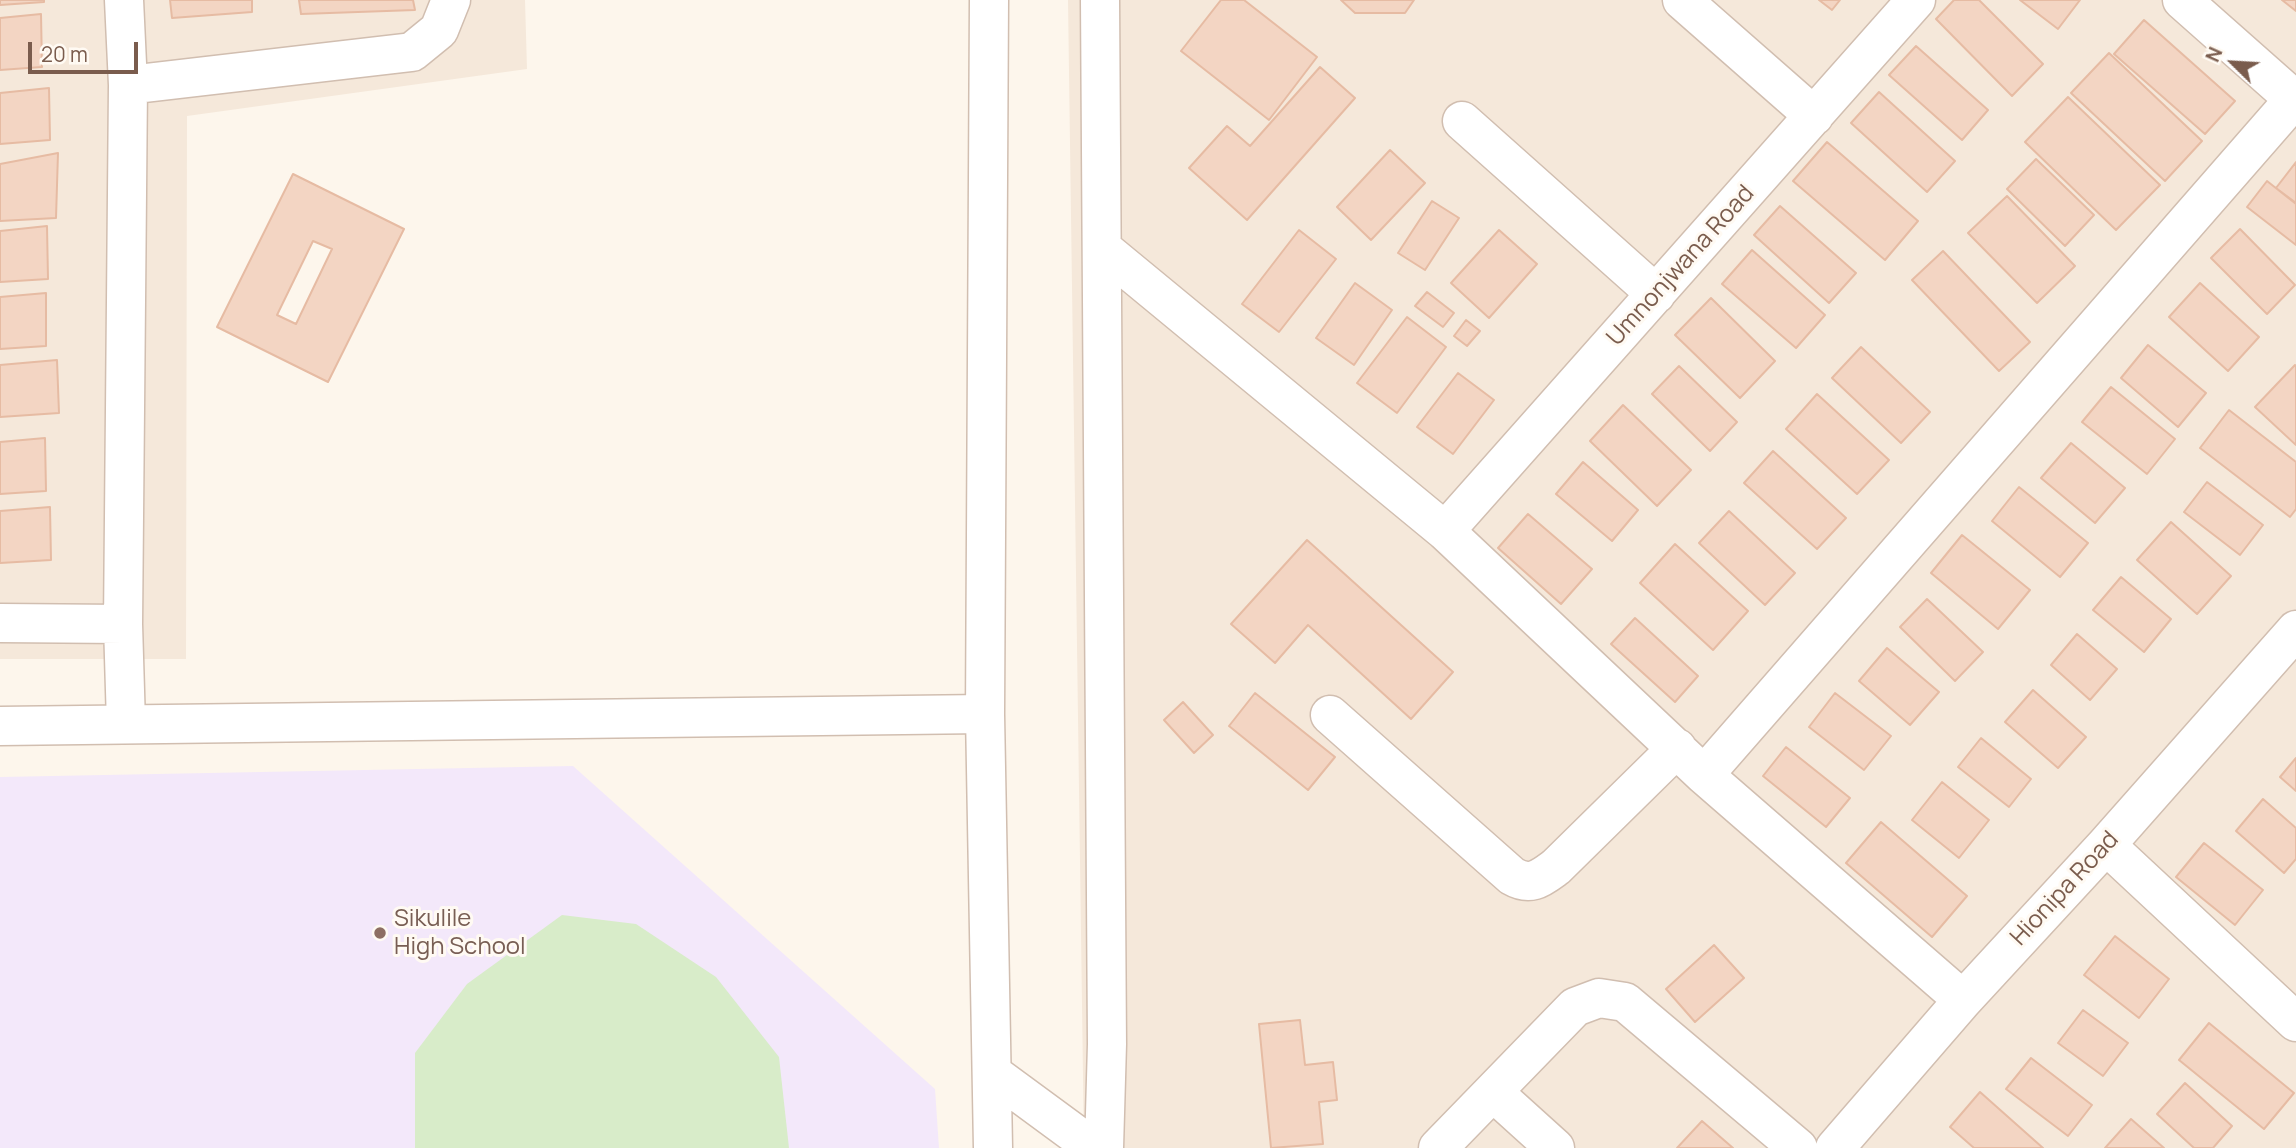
<!DOCTYPE html>
<style>
body{margin:0}
#map{position:relative;width:2296px;height:1148px;overflow:hidden;background:#fdf6ec;font-family:Manrope,sans-serif}
canvas{display:block}
.north{position:absolute;left:2198px;top:28px;width:70px;height:70px;-webkit-text-stroke:5px #fffaf3;paint-order:stroke;rotate:294deg;font-size:19px;font-weight:700;line-height:28px;text-align:center;color:#7a5c4d}
.north::after{content:'';display:block;margin:auto;width:24px;height:32px;background:#7a5c4d;clip-path:polygon(50% 0,100% 100%,50% 72%,0 100%)}
.scale{position:absolute;left:28px;top:42px;width:110px;height:32px;box-sizing:border-box;border:4px solid #7a5c4d;border-top:0;padding-left:9px;font-size:21px;line-height:24px;white-space:nowrap;color:#7a5c4d;-webkit-text-stroke:5px #fffaf3;paint-order:stroke}
</style>
<div id="map">
<canvas width="2296" height="1148"></canvas>
<div class="north">N</div>
<div class="scale">20 m</div>
</div>
<script>
const ctx = document.querySelector('canvas').getContext('2d');
ctx.lineJoin = 'round';
function paint(path, color) { ctx.fillStyle = color; ctx.fill(path, 'evenodd'); }
function trace(path, color, width, dash) { ctx.strokeStyle = color; ctx.lineWidth = width; ctx.lineCap = dash ? 'butt' : 'round'; ctx.setLineDash(dash || []); ctx.stroke(path); }
function write(font, color, halo, rows, align = 'center') {
  ctx.font = font + ' Manrope,sans-serif'; ctx.lineWidth = 6; ctx.setLineDash([]); ctx.textBaseline = 'middle'; ctx.strokeStyle = halo; ctx.fillStyle = color; for (const [text, x, y, turn = 0] of rows) {
    ctx.save(); ctx.translate(x, y); ctx.rotate((+turn || 0) * Math.PI / 180); ctx.textAlign = isNaN(turn) ? turn : align; if (halo) ctx.strokeText(text, 0, 0); ctx.fillText(text, 0, 0); ctx.restore();
  }
}
paint(new Path2D(`
 M0 0H525L527 69 187 116 186 659H0Z
 M1068 0H2296V1148H1084Z`), '#f5e8da');
paint(new Path2D(`
 M573 766 935 1089 939 1148H0V777Z`), '#f3e8fa');
paint(new Path2D(`
 M562 915 636 924 716 977 779 1057 789 1148H415V1053L467 984Z`), '#d8ecc9');
const building = new Path2D(`
 M0 0H44V2L0 5Z
 M170 0H252V12L172 18Z
 M299 0H413L415 10 301 14Z
 M1221 0H1244L1317 57 1269 120 1181 51Z
 M1341 0H1414L1405 13H1355Z
 M1819 0H1840L1832 10Z
 M1954 0H1979L2043 64 2012 96 1936 19Z
 M2020 0H2080L2058 29Z
 M2282 0H2296V11Z
 M41 14 42 67 0 70V18Z
 M2144 20 2235 101 2205 134 2114 54Z
 M1916 46 1988 110 1962 140 1889 75Z
 M2109 53 2202 141 2165 181 2071 93Z
 M1320 67 1355 98 1247 220 1189 168 1227 126 1250 146Z
 M49 88 50 140 0 144V93Z
 M1879 92 1955 161 1927 192 1851 123Z
 M2068 97 2160 185 2116 230 2025 142Z
 M1827 142 1918 221 1885 260 1793 181Z
 M1390 150 1425 183 1371 240 1337 207Z
 M58 153 56 218 0 221V164Z
 M2036 159 2094 215 2065 246 2007 189Z
 M2296 162V203L2276 188Z
 M293 174 404 229 328 382 217 327ZM313 241 332 249 296 324 277 315Z
 M2267 181 2296 204V245L2247 207Z
 M2007 196 2075 266 2037 303 1968 233Z
 M1432 201 1459 218 1425 270 1398 253Z
 M1780 206 1856 273 1829 303 1754 235Z
 M47 226 48 279 0 282V231Z
 M2240 229 2295 285 2267 314 2211 258Z
 M1299 230 1336 259 1279 332 1242 304Z
 M1499 230 1537 264 1489 318 1451 283Z
 M1752 250 1825 315 1796 348 1722 284Z
 M1943 251 2030 342 1999 371 1912 280Z
 M1355 283 1392 310 1354 365 1316 338Z
 M2200 283 2259 337 2228 371 2169 317Z
 M1427 292 1454 313 1443 327 1415 306Z
 M46 293V346L0 349V297Z
 M1711 298 1775 361 1740 398 1675 335Z
 M1407 317 1446 347 1397 413 1357 383Z
 M1466 320 1480 331 1467 346 1454 336Z
 M2148 345 2206 393 2178 427 2121 378Z
 M1861 347 1930 412 1901 443 1832 378Z
 M57 360 59 413 0 417V365Z
 M2295 365 2296 366V445L2255 407Z
 M1679 366 1737 422 1710 451 1652 394Z
 M1458 373 1494 400 1453 454 1417 427Z
 M2111 387 2175 439 2147 474 2082 422Z
 M1817 394 1889 460 1857 494 1786 429Z
 M1623 405 1691 470 1657 506 1590 441Z
 M2229 410 2296 462V509L2290 517 2200 448Z
 M45 438 46 491 0 494V442Z
 M2071 443 2125 488 2095 523 2041 478Z
 M1773 451 1846 518 1817 549 1744 483Z
 M1583 462 1638 510 1612 541 1556 494Z
 M2207 482 2263 525 2240 555 2184 512Z
 M2019 487 2088 543 2060 577 1992 521Z
 M50 507 51 560 0 563V511Z
 M1729 511 1795 573 1765 605 1699 543Z
 M1528 514 1592 569 1561 604 1498 548Z
 M2171 522 2231 576 2197 614 2137 560Z
 M1962 535 2030 590 1998 629 1931 573Z
 M1307 540 1453 672 1411 719 1308 625 1275 663 1231 624Z
 M1675 544 1748 611 1713 650 1640 583Z
 M2121 577 2171 619 2144 652 2093 610Z
 M1927 599 1983 652 1955 681 1900 627Z
 M1635 618 1698 676 1675 702 1611 644Z
 M2077 634 2117 669 2090 700 2051 665Z
 M1887 648 1939 692 1910 725 1859 681Z
 M2033 690 2086 737 2058 768 2005 722Z
 M1255 693 1335 757 1308 790 1229 726Z
 M1835 693 1891 736 1864 770 1809 727Z
 M1183 702 1213 735 1194 753 1164 720Z
 M1981 738 2031 779 2009 807 1958 767Z
 M1786 747 1850 798 1826 827 1763 776Z
 M2296 758V791L2280 777Z
 M1942 782 1989 820 1959 858 1912 820Z
 M2263 799 2296 828V859L2284 873 2236 831Z
 M1881 822 1967 896 1932 937 1846 863Z
 M2204 843 2263 890 2235 925 2176 877Z
 M2115 936 2169 979 2139 1018 2084 975Z
 M1714 945 1744 978 1695 1022 1666 989Z
 M2083 1010 2128 1043 2103 1076 2058 1043Z
 M1300 1020 1305 1065 1333 1062 1337 1100 1319 1102 1323 1144 1271 1148 1259 1024Z
 M2209 1023 2294 1093 2264 1129 2179 1060Z
 M2031 1058 2092 1105 2068 1136 2006 1089Z
 M2185 1083 2232 1126 2213 1148H2194L2157 1114Z
 M1980 1092 2043 1148H1974L1950 1127Z
 M2131 1119 2164 1148H2105Z
 M1702 1121 1733 1148H1677Z`);
paint(building, '#f3d5c3');
trace(building, '#e6bba3', 2);
const minor = new Path2D(`
 M124 0 128 85 123 624 126 724
 M989 0 985 714 993 1148
 M1100 0 1107 1044 1104 1148
 M1682 0 1814 116
 M2182 0 2296 101
 M128 85 412 52 439 30 451 0
 M1462 121 1656 294
 M1103 249 1445 531 1704 775 1963 1000
 M1445 531 1916 0
 M0 623 123 624
 M1330 715 1512 876C1531 887 1541 878 1556 867L1677 748
 M0 726 985 714
 M1704 775 2296 97
 M2106 845 2296 1022
 M992 1073 1094 1148
 M1493 1092 1555 1148
 M1438 1148 1575 1007 1599 998 1625 1002 1798 1148
 M1835 1148 1963 1000 2106 845 2296 630`);
trace(minor, '#d1beb0', 41);
trace(minor, '#fff', 38);
for (const [x, y, r, color] of [
 [380,933,7,"#8d6e63"]
]) { const dot = new Path2D(); dot.arc(x, y, r, 0, 2 * Math.PI); ctx.fillStyle = color; ctx.fill(dot); trace(dot, '#fffaf3', 2.5); }
write('24px', '#7a5c4d', '#fffaf3', [
 ["Umnonjwana Road",1681,266,-48],
 ["Hionipa Road",2065,889,-47]
]);
write('24px', '#785e54', '#fffaf3', [
 ["Sikulile",394,919],
 ["High School",394,947]
], 'left');
</script>
